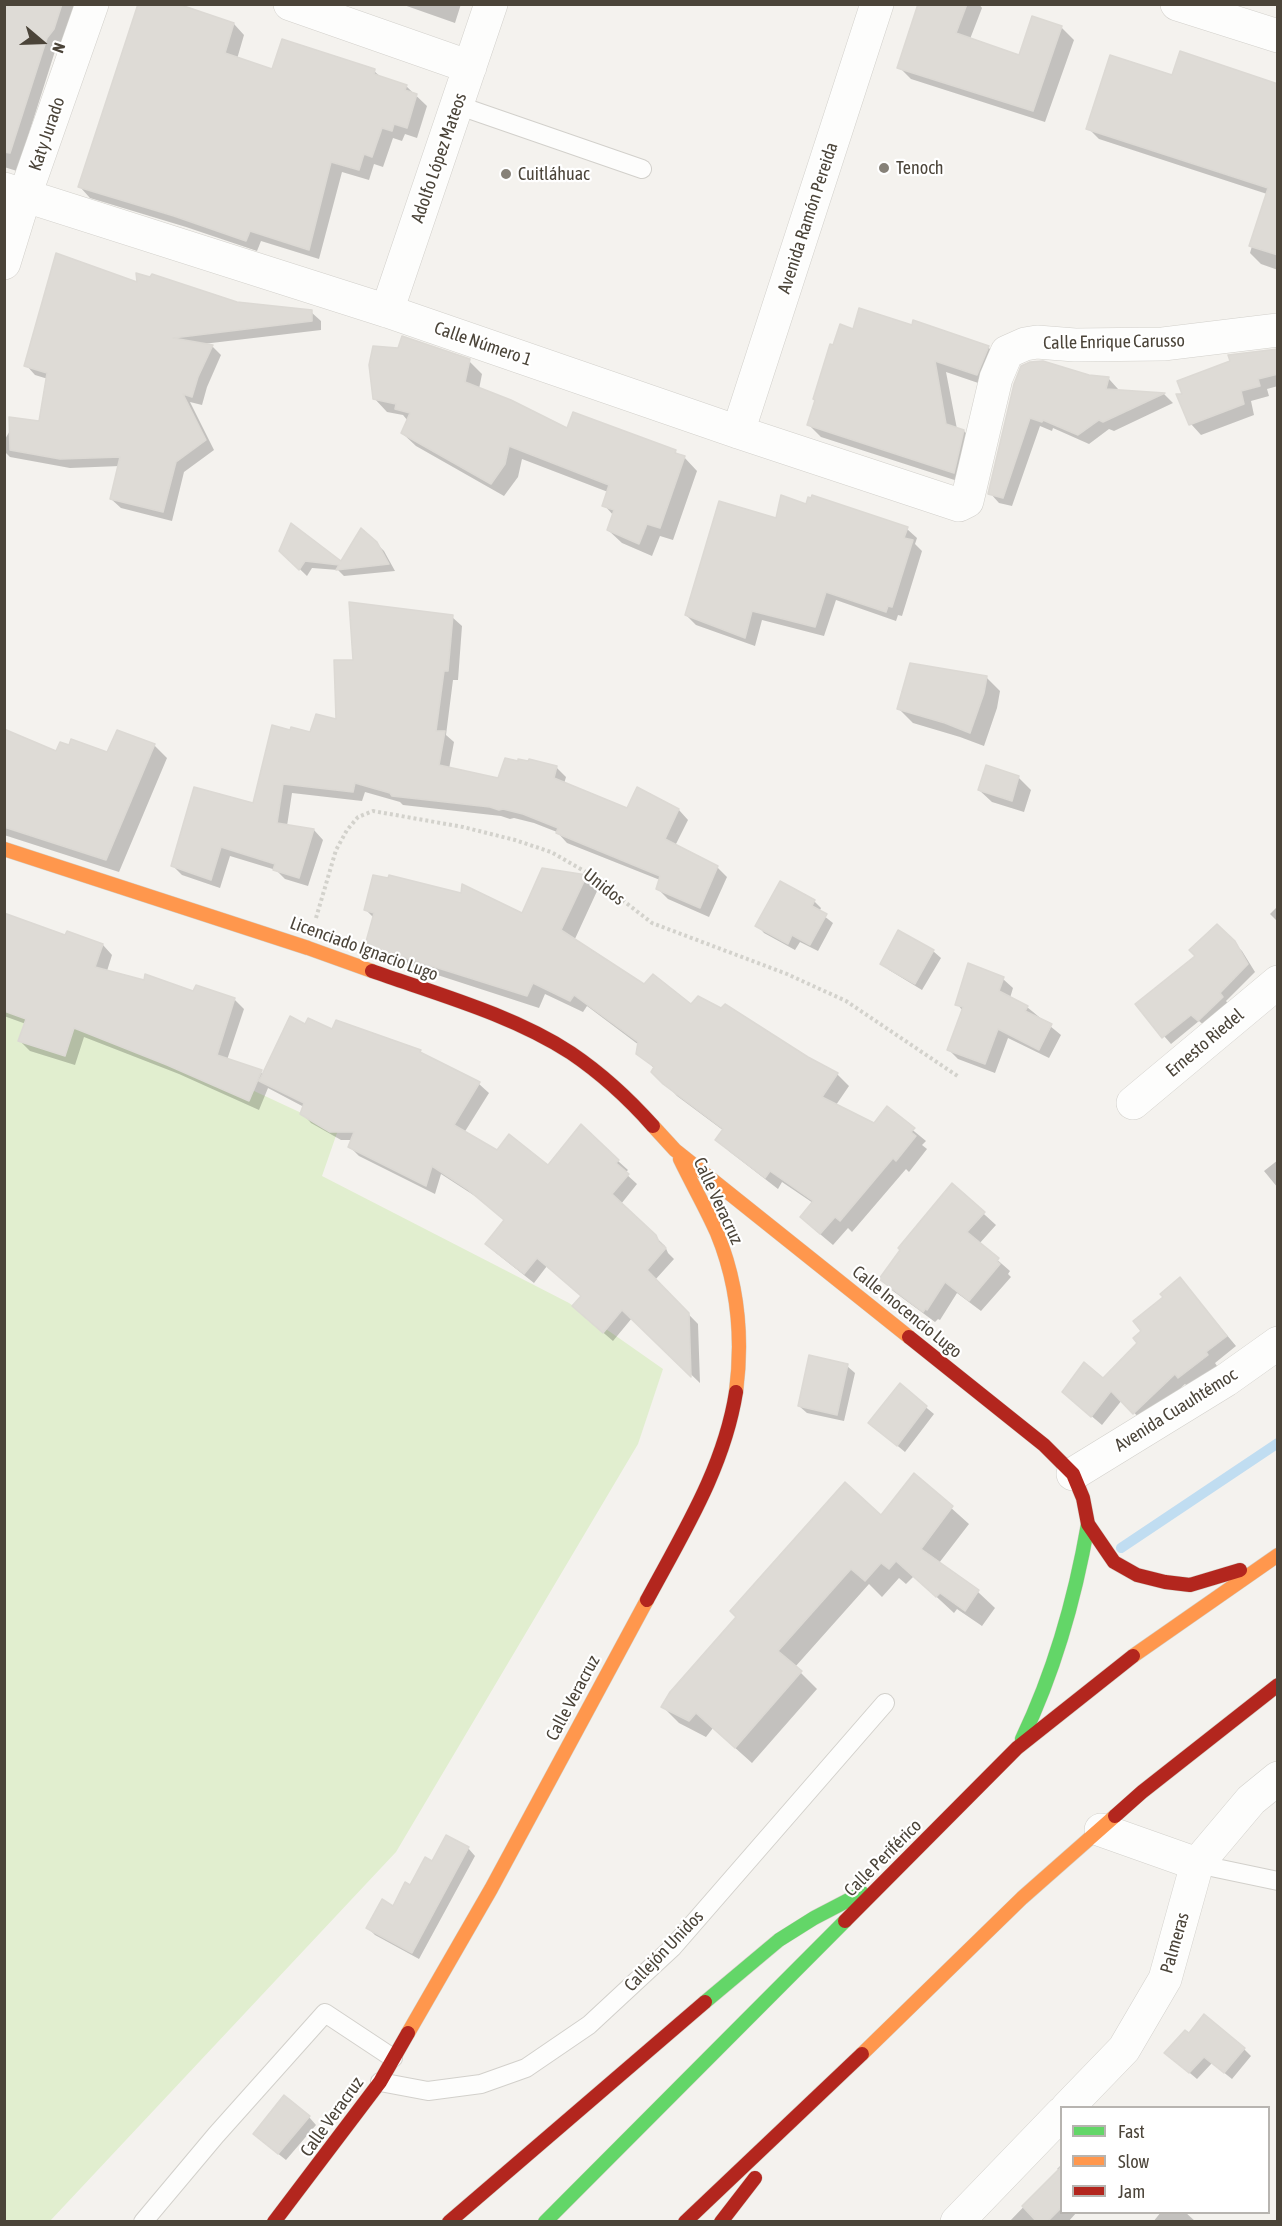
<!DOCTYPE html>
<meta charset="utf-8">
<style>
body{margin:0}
#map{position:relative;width:1282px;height:2226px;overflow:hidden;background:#f4f2ee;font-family:"Asap Condensed",sans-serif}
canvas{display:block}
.frame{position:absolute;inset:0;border:6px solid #4b4439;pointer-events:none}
.legend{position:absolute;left:1060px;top:2106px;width:210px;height:108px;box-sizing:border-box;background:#fff;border:2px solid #b7b4b0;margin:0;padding:8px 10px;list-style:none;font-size:18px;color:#4b4439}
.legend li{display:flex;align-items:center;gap:12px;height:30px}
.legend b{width:30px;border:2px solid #b7b4b0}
.north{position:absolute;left:12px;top:12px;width:60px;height:60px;-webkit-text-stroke:4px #fff;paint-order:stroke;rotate:109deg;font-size:16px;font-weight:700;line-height:24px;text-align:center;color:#4b4439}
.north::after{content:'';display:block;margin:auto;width:21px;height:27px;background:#4b4439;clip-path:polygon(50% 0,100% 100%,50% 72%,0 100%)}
</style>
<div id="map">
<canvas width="1282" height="2226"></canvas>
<div class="frame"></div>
<ul class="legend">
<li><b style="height:8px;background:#63d668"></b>Fast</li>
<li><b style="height:8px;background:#ff974d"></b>Slow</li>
<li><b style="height:8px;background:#b3261e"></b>Jam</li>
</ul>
<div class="north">N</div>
</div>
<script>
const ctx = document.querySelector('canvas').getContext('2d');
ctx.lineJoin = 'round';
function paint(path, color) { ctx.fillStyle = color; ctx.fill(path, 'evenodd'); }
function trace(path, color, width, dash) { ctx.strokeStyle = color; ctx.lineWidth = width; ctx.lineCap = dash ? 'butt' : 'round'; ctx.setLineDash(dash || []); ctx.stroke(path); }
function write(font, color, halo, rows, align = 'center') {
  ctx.font = font + ' "Asap Condensed",sans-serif'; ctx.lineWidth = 4.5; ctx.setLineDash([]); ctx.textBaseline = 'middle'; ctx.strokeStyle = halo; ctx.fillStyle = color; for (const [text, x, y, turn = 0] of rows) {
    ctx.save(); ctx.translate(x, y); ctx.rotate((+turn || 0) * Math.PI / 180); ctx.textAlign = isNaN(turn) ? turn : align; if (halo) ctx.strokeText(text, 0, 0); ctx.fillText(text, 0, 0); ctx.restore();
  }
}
paint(new Path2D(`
 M5 1003 222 1076 338 1130 322 1176 569 1303 663 1369 638 1444 396 1852 50 2221H5Z`), '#e1eecf');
paint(new Path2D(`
 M4 4H75L65 37 56 48 17 171 4 167Z
 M174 4 234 24 244 35 237 59 273 70 374 71 382 78 406 86 427 106 417 138 405 134 402 141 393 138 383 167 374 164 369 180 342 172 319 259 261 241 257 251 186 227 90 198 80 187Z
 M401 4H461L455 23Z
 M920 4H979L982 8 970 39 1020 57 1061 27 1074 40 1045 122 911 79 899 67Z
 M1173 77 1278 85V270L1261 264 1250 253 1267 194 1099 139 1088 128Z
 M138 284 236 304 311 312 321 321V330L203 344 212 346 221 355 207 387 202 405 190 402 214 450 184 472 172 521 121 508 111 499 120 466 70 468 10 457 4 451V441L16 420 40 423 48 379 35 375 26 365Z
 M913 327 988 347 1001 360 990 387 946 372 957 429 964 431 976 444 967 484 821 437 809 425 834 346 854 331Z
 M1278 350V386L1267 389 1269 396 1251 401 1254 415 1201 435 1191 424 1184 396Z
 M469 361 482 374 479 389 568 430 675 452 684 457 697 471 673 540 660 536 652 556 622 543 608 530 614 516 604 505 608 492 522 459 518 477 504 496 416 446 402 433 408 421 403 415 387 412 374 398Z
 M1089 377 1109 379 1118 389V391L1164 394 1173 403 1114 431 1109 429 1089 444 1053 428 1052 431 1040 426 1012 506 999 503 990 493 1015 384Z
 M807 506 907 529 917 538 915 544 922 551 902 616 898 615 896 621 836 600 824 636 762 620 755 646 696 625 686 615 777 520Z
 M376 543 384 551 395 571 344 576 338 570 312 568 307 576 281 551 342 563Z
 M452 617 462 626 458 680H453L446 735 454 742 449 769 499 780 530 761 557 768 566 777 564 784 628 810 638 789 679 810 688 820 675 846 717 867 727 877 709 917 668 899 658 889 660 880 567 843 557 832 534 823 514 818 510 819 501 816 403 805 400 802 365 792 362 801 292 793 287 826 314 830 323 840 308 886 285 879 276 870 230 856 220 888 182 875 172 865 254 805 311 734 337 721 354 662Z
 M986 677 1000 691 997 708 984 746 960 737 913 723 899 709Z
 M4 732 57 753 108 754 154 745 167 758 119 872 4 835Z
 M1018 777 1031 790 1024 812 992 802 979 790Z
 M586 877 598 889 574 941 644 986 807 1058 837 1074 849 1086 836 1105 874 1125 887 1109 926 1141 922 1145 927 1149 909 1172 906 1169 852 1232 848 1228 833 1245 814 1229 813 1203 782 1182 778 1189 730 1152 717 1140 724 1131 677 1096 653 1071 655 1069 638 1053 639 1045 587 1006 583 1012 545 994 539 1008 379 956 366 944 374 918 365 909 522 915Z
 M814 901 821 908 819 912 833 923 818 951 800 942 795 950 764 933 757 925Z
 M1278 906V922L1270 914Z
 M4 926 103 945 112 955 107 971 194 993 234 999 244 1009 227 1060 264 1074 306 1026 420 1051 426 1057 479 1084 489 1093 464 1133 497 1152 548 1167 618 1161 628 1170 625 1173 637 1184 621 1204 665 1246 668 1253 674 1259 655 1280 698 1324 700 1383 632 1318 613 1341 584 1316 582 1296 547 1266 534 1283 496 1253 487 1244 505 1220 478 1198 441 1174 435 1194 359 1156 350 1147 352 1140H341L311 1123 302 1113 304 1107 268 1088 259 1110 179 1074 84 1037 75 1065 30 1051 20 1041 26 1024 4 1016Z
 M1217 926 1242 951 1255 972 1226 1001 1229 1005 1206 1027 1199 1021 1171 1044 1137 1005 1197 956Z
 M933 951 941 958 922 990 889 970 882 963Z
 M1003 979 1013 988 1010 998 1027 1007 1061 1035 1049 1058 1008 1038 995 1073 958 1059 948 1049 963 1011 957 1004Z
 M1278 1160V1188L1264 1171Z
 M952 1185 996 1225 979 1244 1010 1271 1008 1274 1011 1277 981 1311 957 1293 940 1320 938 1319 935 1322 893 1291 881 1279Z
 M1180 1279 1236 1346 1215 1363 1217 1366 1189 1388 1185 1384 1144 1423 1122 1400 1102 1425 1075 1402 1103 1380 1139 1343 1165 1298Z
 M847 1366 855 1373 844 1421 807 1413 799 1406Z
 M900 1386 934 1414 905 1452 870 1423Z
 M920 1480 969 1524 939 1563 978 1592 995 1608 982 1626 957 1609 954 1613 914 1576 906 1584 899 1578 882 1597 869 1584 795 1667 817 1689 752 1763 713 1728 706 1737 679 1723 663 1707 881 1517Z
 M468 1848 475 1856 419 1959 375 1935 368 1928 393 1908 433 1863Z
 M1244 2049 1251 2056 1232 2079 1212 2063 1197 2079 1166 2053Z
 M309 2117 316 2125 286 2160 262 2141Z
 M1062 2164V2212H1077L1068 2222H1009L1059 2170 1057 2169Z
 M1161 2212H1185L1196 2222H1153Z`), '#0003');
trace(new Path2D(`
 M1121 1548 1278 1443`), '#c0ddf1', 10);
const building = new Path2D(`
 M4 4H62L54 29 47 38 10 153 4 152Z
 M138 4H178L234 23 225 53 272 69 282 39 375 69 374 74 407 85 405 90 417 94 407 128 394 124 392 131 382 128 372 157 364 154 359 170 331 162 309 250 250 231 246 241 174 216 78 187Z
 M918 4H967L956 33 1019 55 1032 16 1062 26 1033 111 897 68Z
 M1180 51 1278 84V255L1249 246 1268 188 1086 129 1110 55 1172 75Z
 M56 253 137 282 136 273 150 277 152 274 237 302 312 310V321L173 338 213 345 198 377 192 397 183 394 206 440 176 462 163 512 110 499 120 457 60 459 10 450 9 417 39 421 47 373 24 366Z
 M859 308 912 325 913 320 989 346 977 375 935 361 946 424 964 430 954 473 807 425 815 400 813 399 830 344 833 345 840 324 853 329Z
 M402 336 470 359 465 382 511 400 567 428 573 412 676 450 675 453 685 456 660 528 647 524 639 544 607 530 614 510 602 506 609 485 509 446 505 464 491 484 401 433 410 413 395 409 396 404 373 399 369 365 373 346 398 348Z
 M1278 349V374L1258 379 1260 386 1241 391 1244 404 1189 425 1176 394H1182L1177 381 1230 361 1228 355Z
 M1043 361 1089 375 1109 377 1106 389 1165 393 1103 422 1099 420 1078 435 1043 420 1042 422 1030 418 1003 498 988 494 1014 384 1021 366 1030 362Z
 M781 495 806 504 808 497 811 498 812 495 908 527 904 538 913 540 892 607 888 606 886 612 826 592 815 627 752 611 745 638 685 615 719 501 776 518Z
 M291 523 341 561 361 528 377 542 389 564 336 570 339 565 305 561 299 570 279 551Z
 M349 602 453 615 448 671H444L436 731H445L439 765 498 778 505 758 518 761V759L528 761 529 759 557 766 554 778 627 808 637 787 679 809 665 839 718 866 700 908 656 889 660 876 556 833 558 828 523 814 503 809 499 810 490 807 392 796 390 793 355 783 353 792 283 784 277 823 314 829 299 878 273 870 275 864 221 847 211 880 171 866 194 787 253 803 272 725 290 730 291 727 310 732 316 714 336 719 334 660H353Z
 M910 663 987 676 984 693 970 733 945 723 897 709Z
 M4 729 56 751 60 742 69 745 71 739 107 752 117 730 155 744 106 860 4 827Z
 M986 765 1019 776 1012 801 978 790Z
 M542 868 587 875 561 930 644 984 653 974 691 1004 698 996 721 1008 725 1004 808 1057 838 1073 822 1097 874 1123 887 1106 915 1128 911 1132 916 1136 896 1161 893 1158 840 1221 835 1217 820 1234 800 1217 813 1201 770 1171 765 1178 715 1140 723 1129 663 1084 651 1072 654 1067 636 1054 638 1042 574 995 570 1001 533 983 527 996 365 945 374 913 364 910 373 875 388 878 389 875 461 893 462 884 522 913Z
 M780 881 815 900 812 906 827 914 810 945 792 935 788 944 755 926Z
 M4 913 65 935 67 931 103 944 95 967 144 980 145 974 193 991 196 985 235 998 217 1055 262 1070 249 1101 167 1065 74 1028 65 1056 18 1041 26 1019 4 1011Z
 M1217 924 1235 941 1248 964 1220 993 1223 997 1198 1021 1191 1015 1162 1038 1135 1004 1195 956 1189 950Z
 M898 930 934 950 915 984 880 964Z
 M968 963 1004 977 999 991 1028 1006 1025 1011 1052 1024 1039 1050 998 1029 985 1064 947 1050 963 1007 955 1005Z
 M290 1016 305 1024 308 1018 332 1029 336 1020 421 1050 420 1052 480 1082 454 1125 497 1150 509 1134 548 1165 581 1124 619 1160 616 1163 629 1174 612 1194 656 1235 659 1242 666 1248 647 1270 689 1313 691 1377 622 1310 603 1333 572 1306 581 1296 537 1258 524 1274 485 1244 504 1220 467 1189 432 1166 426 1186 348 1147 354 1132H330L300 1114 304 1103 259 1081Z
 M952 1183 985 1212 967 1232 999 1258 997 1261 1000 1264 969 1301 945 1282 927 1310 926 1308 923 1312 879 1279 900 1250 898 1248Z
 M1180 1277 1227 1336 1206 1352 1208 1355 1178 1378 1175 1374 1133 1414 1111 1391 1091 1417 1062 1392 1084 1362 1103 1378 1137 1343 1133 1338 1141 1331 1133 1321 1163 1297 1160 1294Z
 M809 1355 848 1364 837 1415 798 1406Z
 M900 1383 927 1406 897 1446 868 1423Z
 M914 1473 953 1506 921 1549 979 1590 965 1611 940 1593 936 1597 896 1561 889 1569 881 1563 865 1581 851 1569 778 1651 802 1671 735 1748 696 1713 689 1721 661 1707 670 1692 736 1617 730 1611 845 1482 881 1515Z
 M446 1835 469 1847 412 1953 366 1928 382 1899 393 1906 405 1882 410 1885 425 1857 432 1861Z
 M1204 2014 1245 2048 1224 2073 1204 2057 1189 2073 1164 2053 1185 2030 1189 2033Z
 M284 2095 310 2116 278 2154 253 2134Z
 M1062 2166V2207L1047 2222H1037L1022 2206Z`);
paint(building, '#dedbd6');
trace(building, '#dcd9d4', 1.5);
const lane = new Path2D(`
 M457 105 642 169
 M1197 1864 1278 1881
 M380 2082 428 2091 481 2084 526 2068 589 2025 672 1948 885 1703
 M143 2222 216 2135 325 2013 393 2058`);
const street = new Path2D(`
 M290 4 470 67
 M1177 4 1278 36
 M4 189 387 311 738 432 959 505 967 501 996 378 1007 352 1025 344 1037 342 1075 345 1163 344 1278 330
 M4 263 25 195 92 4
 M387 311 491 4
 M738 432 877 4
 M1133 1103 1278 982
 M1073 1474 1226 1380 1278 1343
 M1101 1830 1197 1864
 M1067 2108 1124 2049 1165 1979 1197 1864 1251 1800 1278 1778
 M957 2222 1062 2113`);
const fast = new Path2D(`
 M1022 1739C1055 1670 1075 1599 1088 1524
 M705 2002 779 1940 814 1918 862 1893
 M545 2222 845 1921`);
const slow = new Path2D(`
 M4 849 308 948 372 971
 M653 1126 675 1150 909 1337
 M680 1159C692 1184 706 1208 717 1233 738 1284 743 1338 736 1392
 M1133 1656 1278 1555
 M408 2033 491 1889 647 1600
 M862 2054 1022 1898 1115 1816`);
const jam = new Path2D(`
 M372 971C437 994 513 1015 571 1053 602 1074 629 1099 653 1126
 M909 1337 1044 1445 1073 1474 1083 1498 1088 1524
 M1088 1524 1114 1562 1137 1575 1165 1582 1190 1585 1240 1570
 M647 1600C683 1533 724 1468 736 1392
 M1115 1816 1142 1792 1278 1685
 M845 1921 1017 1748 1133 1656
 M274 2222 380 2082 408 2033
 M449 2222 705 2002
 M685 2222 862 2054
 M721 2222 755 2178`);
trace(lane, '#d2d0cb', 20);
trace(street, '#d2d0cb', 34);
trace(fast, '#d3cfc5', 15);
trace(slow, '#d3cfc5', 15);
trace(jam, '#d3cfc5', 15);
trace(new Path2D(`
 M316 918 336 850 347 830 358 817 373 811 463 827 515 840 551 852 586 872 652 923 787 974 846 1001 959 1077`), '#d3d2cc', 4, [3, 3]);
trace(lane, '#fdfdfc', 18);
trace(street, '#fdfdfc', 33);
trace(fast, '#63d668', 14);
trace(slow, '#ff974d', 14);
trace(jam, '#b3261e', 14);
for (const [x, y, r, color] of [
 [884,168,6,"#868178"],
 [506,174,6,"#868178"]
]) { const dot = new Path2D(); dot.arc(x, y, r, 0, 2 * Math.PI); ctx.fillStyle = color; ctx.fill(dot); trace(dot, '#fff', 2); }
write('18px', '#4b4439', '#fff', [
 ["Katy Jurado",47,134,-71],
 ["Adolfo López Mateos",439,158,-71],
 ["Avenida Ramón Pereida",808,218,-72],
 ["Calle Enrique Carusso",1114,342,-1],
 ["Calle Número 1",483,344,19],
 ["Unidos",604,887,38],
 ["Licenciado Ignacio Lugo",364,949,20],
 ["Ernesto Riedel",1205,1043,-40],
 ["Calle Veracruz",718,1201,65],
 ["Calle Inocencio Lugo",907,1312,39],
 ["Avenida Cuauhtémoc",1176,1410,-32],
 ["Calle Veracruz",573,1698,-62],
 ["Calle Periférico",883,1858,-45],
 ["Palmeras",1175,1943,-74],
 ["Callejón Unidos",664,1951,-46],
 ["Calle Veracruz",332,2117,-54]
]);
write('18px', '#4b4439', '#fff', [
 ["Tenoch",896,168],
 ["Cuitláhuac",518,174]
], 'left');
</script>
